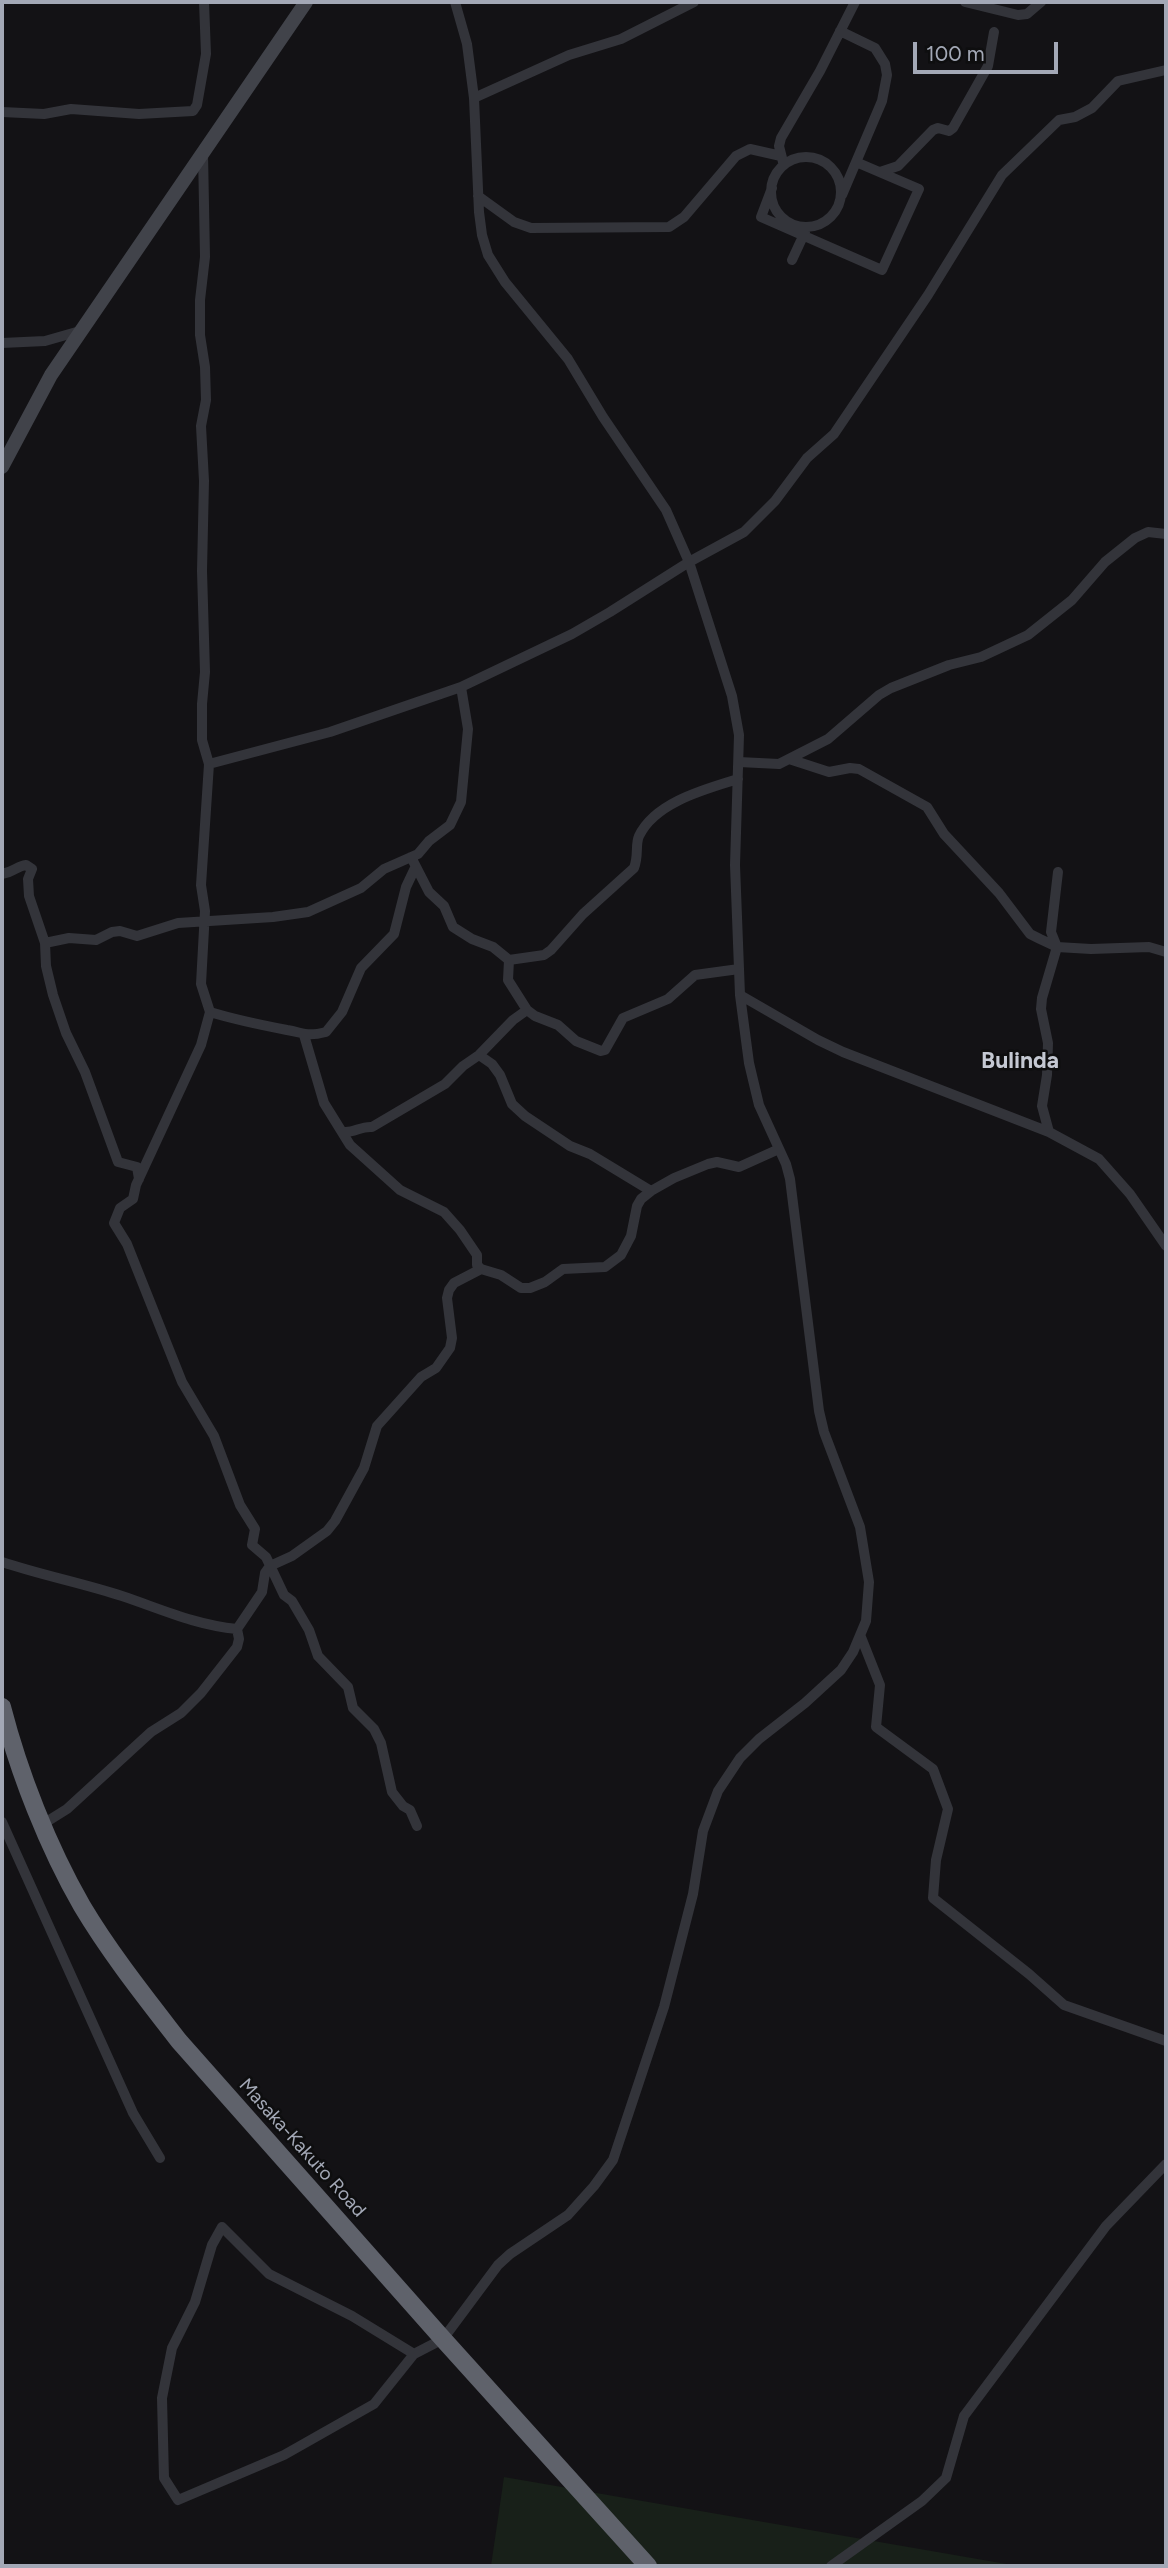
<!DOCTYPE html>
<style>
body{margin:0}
#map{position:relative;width:1168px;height:2568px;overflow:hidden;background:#131215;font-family:Figtree,sans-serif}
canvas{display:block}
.frame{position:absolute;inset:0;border:4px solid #a3a8b6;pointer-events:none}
.scale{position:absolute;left:913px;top:42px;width:145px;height:32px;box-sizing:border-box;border:4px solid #a3a8b6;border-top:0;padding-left:9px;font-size:21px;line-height:24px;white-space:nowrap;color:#a3a8b6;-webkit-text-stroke:5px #0e0e0f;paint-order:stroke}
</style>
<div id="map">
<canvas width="1168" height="2568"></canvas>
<div class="frame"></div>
<div class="scale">100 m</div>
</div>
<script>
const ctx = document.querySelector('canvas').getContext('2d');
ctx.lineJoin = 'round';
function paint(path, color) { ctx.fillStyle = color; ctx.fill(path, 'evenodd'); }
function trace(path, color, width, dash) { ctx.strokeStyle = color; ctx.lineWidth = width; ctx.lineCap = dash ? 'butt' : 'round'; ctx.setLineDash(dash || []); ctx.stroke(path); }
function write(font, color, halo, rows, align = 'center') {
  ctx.font = font + ' Figtree,sans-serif'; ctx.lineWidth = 5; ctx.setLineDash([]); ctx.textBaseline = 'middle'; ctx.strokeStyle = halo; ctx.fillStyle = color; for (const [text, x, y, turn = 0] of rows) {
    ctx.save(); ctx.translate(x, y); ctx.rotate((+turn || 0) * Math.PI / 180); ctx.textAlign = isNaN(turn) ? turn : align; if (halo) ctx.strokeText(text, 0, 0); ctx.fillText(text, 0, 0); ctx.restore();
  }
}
paint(new Path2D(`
 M504 2477 1018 2566H491Z`), '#182019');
trace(new Path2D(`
 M965 2 1018 15 1027 14 1041 2
 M840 31 875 48 885 64 887 75 882 101 842 195
 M474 98 569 55 621 39 694 2
 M2 112 44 114 71 109 139 114 193 111 197 105 206 54 204 2
 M203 153 205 257 200 300V335L205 367 206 400 201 426 204 481 202 571 205 672 202 704V740L209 764
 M771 192a35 35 0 1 1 70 0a35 35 0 1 1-70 0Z
 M783 162 779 146 781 138 820 71 855 2
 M880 172 898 166 933 130 938 128 949 131 953 128 988 66 994 32
 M772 188 761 217 882 270 919 189 856 162
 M478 196 514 222 531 228 669 227 684 217 736 156 750 149 781 156
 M792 260 805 232
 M2 343 45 341 80 331
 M789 759 829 772 850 768 859 769 927 807 944 834 999 893 1030 934 1040 939 1057 947 1091 949 1149 947 1166 952
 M739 762 779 764 828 739 879 695 891 688 949 665 981 657 1028 635 1072 600 1105 562 1135 538 1148 532 1166 534
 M411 857 429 892 444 906 453 927 472 939 493 947 509 960 544 955 551 950 583 914 634 868C639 855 635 845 639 836 655 802 706 789 738 779
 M2 874C14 872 17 866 26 865L32 869 28 879 29 896 45 943 46 966 53 995 66 1033 85 1072 118 1162 137 1167 139 1179
 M45 943 69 938 96 940 112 932 120 931 137 936 178 923 273 917 308 912 361 888 384 869 418 854 429 841 450 825 461 802 468 729 461 687
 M509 960 508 980 527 1010 535 1016 558 1025 576 1041 601 1051 605 1050 623 1018 668 999 695 975 739 969
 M740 995 818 1040 843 1052 1049 1132 1099 1159 1130 1194 1166 1246
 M210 1012C236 1020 261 1025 287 1030 305 1033 306 1037 326 1032L342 1012 361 968 394 934 406 887 415 868
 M304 1035 324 1103 350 1145 400 1190 444 1212 460 1230 477 1255V1265L481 1269 501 1275 521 1288H530L545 1282 563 1269 605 1267 621 1255 631 1236 637 1206 641 1199 651 1191 674 1178 708 1164 717 1162 739 1167 779 1149
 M479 1055 492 1064 500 1075 512 1104 525 1116 570 1146 590 1154 651 1191
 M344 1132C354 1133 361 1126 372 1127L445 1084 463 1066 479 1055 513 1020 527 1010
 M1049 1132 1042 1106 1047 1075 1048 1043 1041 1009 1042 998 1057 947 1051 932 1058 872
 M2 1562C41 1575 82 1583 122 1596 161 1609 195 1625 237 1629
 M861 1637 880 1685 876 1727 933 1769 948 1809 936 1860 933 1898 1029 1974 1064 2005 1166 2041
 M2 1822 133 2113 160 2158
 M43 1824 67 1809 151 1732 181 1713 201 1693 237 1647 239 1639 237 1629 262 1592 265 1573 270 1566 292 1556 327 1531 335 1521 364 1468 377 1426 421 1377 436 1368 450 1348 452 1338 447 1298 449 1290 454 1283 481 1269
 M417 1826 410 1810 403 1806 392 1792 381 1743 374 1729 353 1708 348 1687 318 1656 309 1630 292 1601 284 1595 266 1557 252 1545 255 1529 240 1505 214 1436 182 1382 127 1244 114 1223 120 1208 133 1199 136 1185 201 1045 210 1012 201 984 205 911 201 885 209 764 330 732 461 687 572 634 610 612 689 562 744 532 775 501 807 458 834 434 928 295 1002 175 1059 120 1075 117 1092 108 1118 81 1166 70
 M414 2354 352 2316 269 2274 222 2227 212 2245 195 2302 172 2348 162 2398 164 2478 178 2500 284 2455 374 2404 414 2354 443 2339 498 2265 510 2254 568 2215 594 2186 613 2160 664 2007 693 1894 703 1831 718 1791 740 1758 759 1739 805 1703 841 1670 853 1652 866 1621 869 1582 860 1527 824 1432 819 1411 790 1179 786 1164 759 1105 749 1063 740 995 735 865 739 735 732 696 689 562 666 510 603 417 568 359 505 282 488 255 482 235 479 212 474 98 467 44 455 2
 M831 2566 922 2501 946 2478 964 2416 1106 2226 1166 2164`), '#33343a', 10);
trace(new Path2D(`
 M2 467 51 375 306 2`), '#41434a', 14);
trace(new Path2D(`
 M2 1707C19 1773 48 1847 82 1906 110 1953 145 1997 179 2041L443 2339 648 2566`), '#5f626b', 18);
write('19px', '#a3a8b6', '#0e0e0f', [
 ["Masaka-Kakuto Road",302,2148,48]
]);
write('bold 23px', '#c4c8d2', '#0e0e0f', [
 ["Bulinda",1020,1061]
]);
</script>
